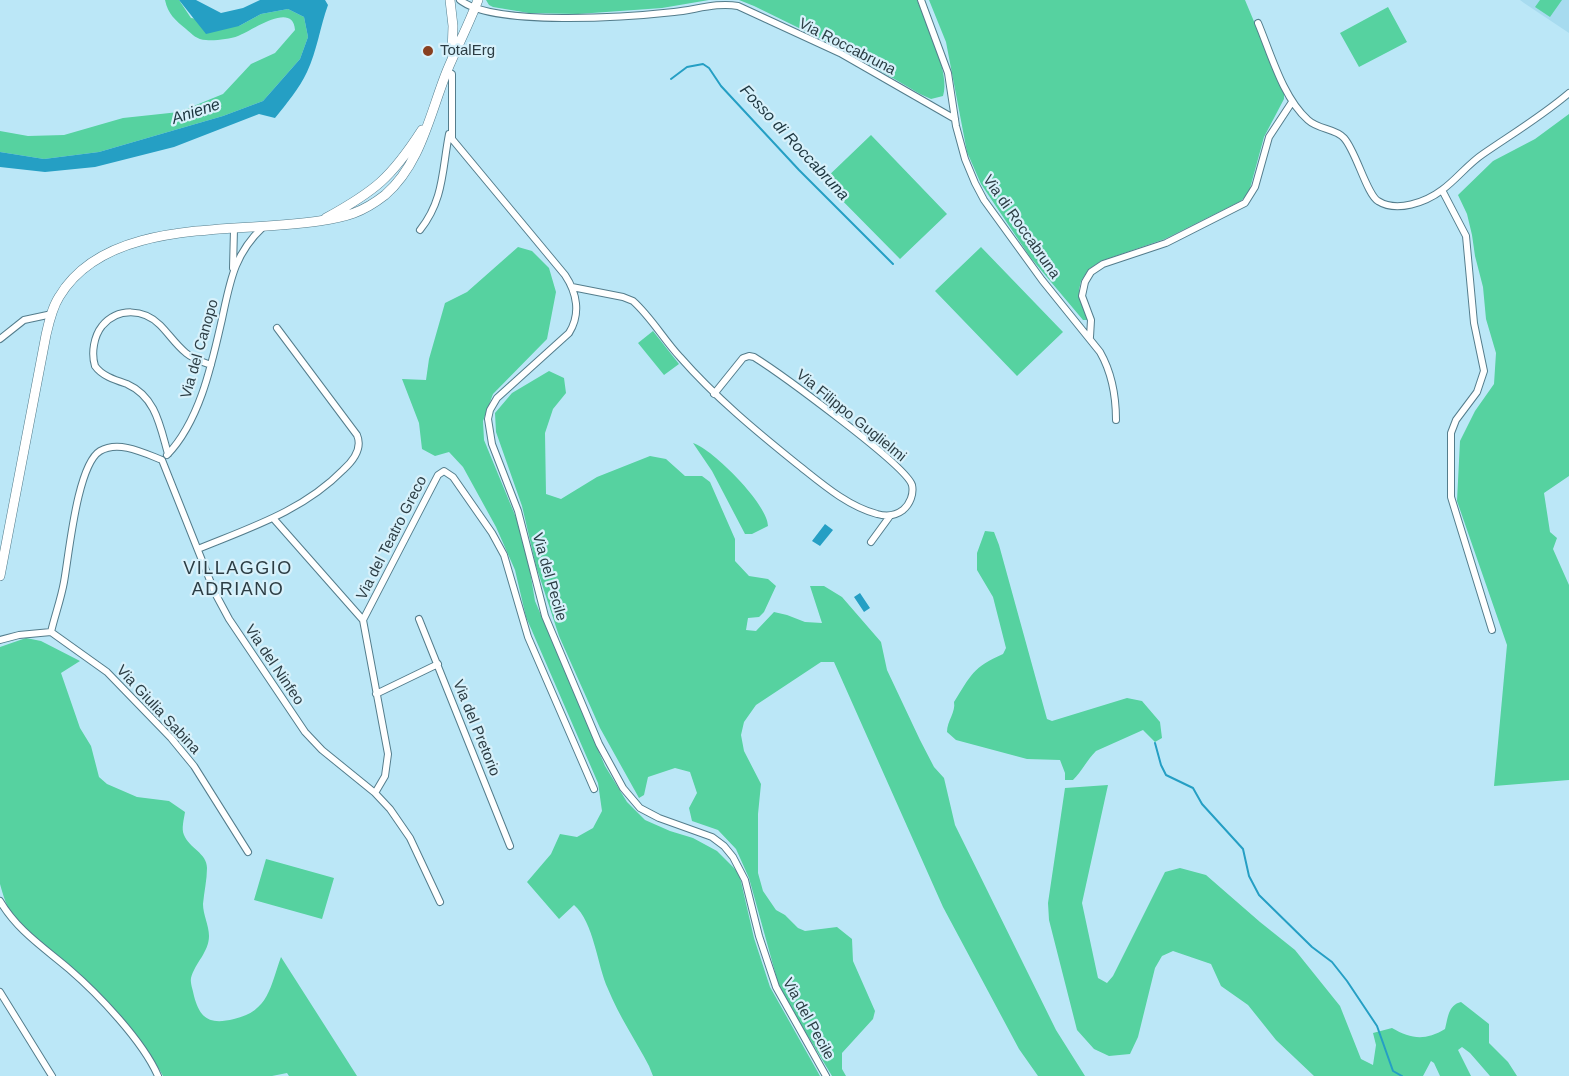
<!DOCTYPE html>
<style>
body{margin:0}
canvas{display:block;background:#bbe7f7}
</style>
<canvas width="1569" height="1076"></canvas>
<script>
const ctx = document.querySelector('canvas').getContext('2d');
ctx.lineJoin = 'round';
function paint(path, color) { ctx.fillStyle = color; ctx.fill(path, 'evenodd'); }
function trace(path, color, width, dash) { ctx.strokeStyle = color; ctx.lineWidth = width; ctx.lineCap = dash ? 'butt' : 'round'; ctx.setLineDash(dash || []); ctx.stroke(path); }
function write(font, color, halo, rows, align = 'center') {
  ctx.font = font + ' Helvetica,sans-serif'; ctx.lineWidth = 4.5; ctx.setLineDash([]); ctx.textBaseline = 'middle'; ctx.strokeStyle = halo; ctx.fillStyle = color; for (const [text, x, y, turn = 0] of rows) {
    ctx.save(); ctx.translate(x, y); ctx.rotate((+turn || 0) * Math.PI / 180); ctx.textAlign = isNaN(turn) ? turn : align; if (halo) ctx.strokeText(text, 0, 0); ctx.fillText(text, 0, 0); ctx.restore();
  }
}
paint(new Path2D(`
 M1520 0H1569V33L1524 3Z`), '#a7dbef');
paint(new Path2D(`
 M165 0H179L191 18 239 26 261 14 288 9 304 17 308 37 300 59 263 101 223 116 99 152 44 159 0 152V131L28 136 64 135 123 118 179 112 223 94 251 64 275 53 295 30C293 0 250 32 238 36 230 39 214 41 206 40 197 40 192 34 186 29 175 20 168 14 165 0Z
 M486 0H709L662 8 578 14 529 13 493 7 489 5Z
 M739 0H917C926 23 951 74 943 96L931 99 920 94 850 53 754 6Z
 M929 0H1245L1284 93V99L1264 137 1249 192 1241 201 1165 239 1101 261 1089 269 1081 281 1079 290 1088 320H1083L1030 257 981 184 967 152 946 42Z
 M1540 0H1562L1550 17 1535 7Z
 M1388 7 1407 42 1359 67 1340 33Z
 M1569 114V476L1544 493 1550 532 1557 538 1553 549 1569 585V780L1494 786 1507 645 1457 501 1460 441 1475 411 1494 384 1496 353 1486 319 1483 287 1475 256 1472 235 1467 214 1458 195 1493 161 1535 139Z
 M871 135 947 214 900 259 823 181Z
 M518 247 532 251 549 268 556 292 547 339 493 394 483 421 484 440 517 520 529 565 535 601 605 766 627 802 645 820 670 831 693 838 717 851 739 873 754 938 770 987 820 1076H653L649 1066C636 1041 619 1016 608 989 597 965 594 922 574 905L559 919 527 882 551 854 560 834 577 837 593 828 602 811 598 783 526 617 515 570 496 527 463 467 449 452 435 456 422 449 419 423 402 379 426 380 429 359 445 303 467 292Z
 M981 247 1063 332 1017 376 935 291Z
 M653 331 679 364 664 375 638 343Z
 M549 371 564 378 566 393 553 409 545 433 546 494 561 499 597 477 650 456 666 459 685 476H702L710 482 735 539V561L749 576 768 579 776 586 764 612 759 617 748 618 746 630 756 631 774 612 787 615 805 622 822 623 810 586H824L842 597 881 642 887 670 920 740 934 767 944 778 955 825 1056 1030 1085 1076H1038L1019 1049 943 907 834 662H821L756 705 744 722 741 735 744 751 761 784 758 814V873L763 891 776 910 785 915 798 928 805 931 837 927 852 939 853 961 875 1011 873 1019 842 1053V1069L846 1076H832L780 990 749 878 736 849 718 830 692 821 689 808 697 793 690 772 675 768 648 777 644 795 639 798 600 728 559 636 536 566 522 506 496 432 495 413 512 393Z
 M693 443C713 449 769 506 768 526L752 534H745L712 471Z
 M985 531 994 532 999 545 1047 719 1052 721 1127 698 1142 701 1160 722 1162 738 1155 742 1143 730 1096 751C1087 760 1082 771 1073 780H1065V773L1060 760 1027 759 956 740 947 732C947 721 956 712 954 702 971 675 973 667 1003 654L1006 648 993 597 977 570V553Z
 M26 638 41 641 80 661 61 673 80 728 91 746 99 777 107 784 137 797 169 801 185 812C184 819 181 829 184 835 189 848 207 853 207 868 207 880 204 892 203 904 203 915 209 925 209 936 209 952 195 963 191 978 190 983 193 990 194 996 200 1019 210 1025 234 1019 269 1011 270 987 281 957L357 1076H289L287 1073 272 1076H163C143 1038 107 998 74 969 58 955 25 934 14 918 7 908 3 895 0 884V647Z
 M1108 785 1082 903 1098 978 1107 983 1113 976 1165 872 1180 868 1206 875 1260 922 1295 950 1340 1006 1361 1059 1373 1065 1376 1045 1373 1033 1392 1028C1411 1039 1425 1041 1445 1029 1448 1018 1448 1005 1461 1002L1489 1024V1043L1508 1062 1517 1076H1490L1470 1053 1462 1047 1458 1050 1471 1076H1440L1434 1063 1431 1061 1423 1076H1314L1276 1040 1248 1005 1221 986 1211 964 1173 951 1162 956 1155 968 1138 1037 1130 1054 1109 1056 1094 1049 1077 1030 1049 920 1048 903 1065 788Z
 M266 859 334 878 322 919 254 900Z`), '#56d2a0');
paint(new Path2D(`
 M179 0H196L221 13 243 8 260 0H325L328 5C320 27 317 51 307 72 299 89 287 103 275 118L259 114 174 147 95 167 45 172 0 167V152L44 159 99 152 223 116 263 101 300 59 308 37 304 17 288 9 261 14 239 26 206 34Z
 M825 524 833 530 820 546 812 541Z
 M860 593 870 608 864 612 854 597Z`), '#259fc4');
trace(new Path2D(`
 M671 79 687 67 703 64 709 68 721 86 799 170 893 264
 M1155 743 1161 765 1166 775 1193 788 1202 804 1243 849 1249 876 1259 895 1312 947 1332 962 1347 981 1377 1026 1393 1071 1402 1076`), '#259fc4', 2);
const street = new Path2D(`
 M460 0C494 27 629 17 674 12 695 10 717 2 738 6L840 53 955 119
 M921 0 948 73 956 126 965 159 975 183 984 200 1042 280 1100 352C1112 373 1116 396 1116 420
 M1258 23C1271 54 1283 98 1308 120 1319 130 1335 128 1344 138 1356 151 1367 195 1378 201 1397 213 1426 202 1442 190 1457 179 1468 164 1483 154 1512 134 1542 116 1569 93
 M447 71 452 74V139L565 275C577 293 581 314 569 333L497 398 490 410 488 419 492 444 518 511 545 616 599 744 623 788 640 808 659 818 712 837 724 846 733 857 745 880 759 936 776 987 826 1076
 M1442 190 1466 236 1474 323 1484 371 1477 392 1456 420 1451 433V497L1492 630
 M420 230C444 200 442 170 449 134
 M233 268 234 229
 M572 287 623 297 633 301C651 317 664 340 680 357 715 397 756 431 797 464 821 483 847 506 877 514 887 517 895 516 903 510 910 504 914 494 912 485 906 465 778 372 754 357L749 356 743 358 714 394
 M1090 337 1091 320 1082 296 1085 282 1091 272 1103 264 1166 243 1245 203 1255 187 1269 137 1292 102
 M0 339 24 320 52 314
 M168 454C160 426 156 397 127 384 115 380 102 376 95 366 91 353 94 336 102 326 118 307 144 309 160 325 169 334 176 345 186 353 193 359 202 362 211 365
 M167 455C200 421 212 363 222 319 230 282 234 254 263 227
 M273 518 363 620
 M871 542 890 516
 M198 549C249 528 303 511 343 470 353 461 363 449 357 435L277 328
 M419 619 510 846
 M51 632C55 615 61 599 64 582 69 555 77 465 100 451 119 440 144 453 162 460L215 593 229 619 305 732 322 750 375 793 390 809 410 838 440 902
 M51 632 107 672 171 738 194 766 248 852
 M0 640 19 635 51 632
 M376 694 438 664
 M375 793 385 776 388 754 363 620 438 475 444 471 453 477 492 533 504 555 528 637 594 789
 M0 901C17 930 43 947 69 969 98 994 143 1041 158 1076
 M0 992 52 1076`);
const secondary = new Path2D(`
 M450 0 453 26 452 54
 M326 218C375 191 391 178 422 130
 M0 576 46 335C49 322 52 308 59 297 107 216 238 234 319 221 346 217 362 213 385 195 421 164 430 113 447 71 457 47 469 24 478 0`);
trace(street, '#547d8c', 8);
trace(secondary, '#547d8c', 10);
trace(street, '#fff', 6);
trace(secondary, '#fff', 9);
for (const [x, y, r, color] of [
 [428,51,6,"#884020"]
]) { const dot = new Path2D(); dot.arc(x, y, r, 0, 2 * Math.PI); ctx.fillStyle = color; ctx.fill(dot); trace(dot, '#d7f1fb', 2); }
write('15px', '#2c3d44', '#d7f1fb', [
 ["Via Roccabruna",847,47,27],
 ["Via di Roccabruna",1021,227,55],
 ["Via del Canopo",200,349,-74],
 ["Via Filippo Guglielmi",851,416,39],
 ["Via del Teatro Greco",392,538,-63],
 ["Via del Pecile",549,577,74],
 ["Via del Ninfeo",274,665,56],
 ["Via Giulia Sabina",158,710,47],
 ["Via del Pretorio",476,728,68],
 ["Via del Pecile",808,1019,61]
]);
write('15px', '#2c3d44', '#d7f1fb', [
 ["TotalErg",440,51]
], 'left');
write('italic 16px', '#1c353e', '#d7f1fb', [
 ["Aniene",196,112,-18],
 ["Fosso di Roccabruna",794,143,47]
]);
ctx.letterSpacing = '1.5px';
write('18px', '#2c3d44', '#d7f1fb', [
 ["VILLAGGIO",238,569],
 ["ADRIANO",238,590]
]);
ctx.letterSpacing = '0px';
</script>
